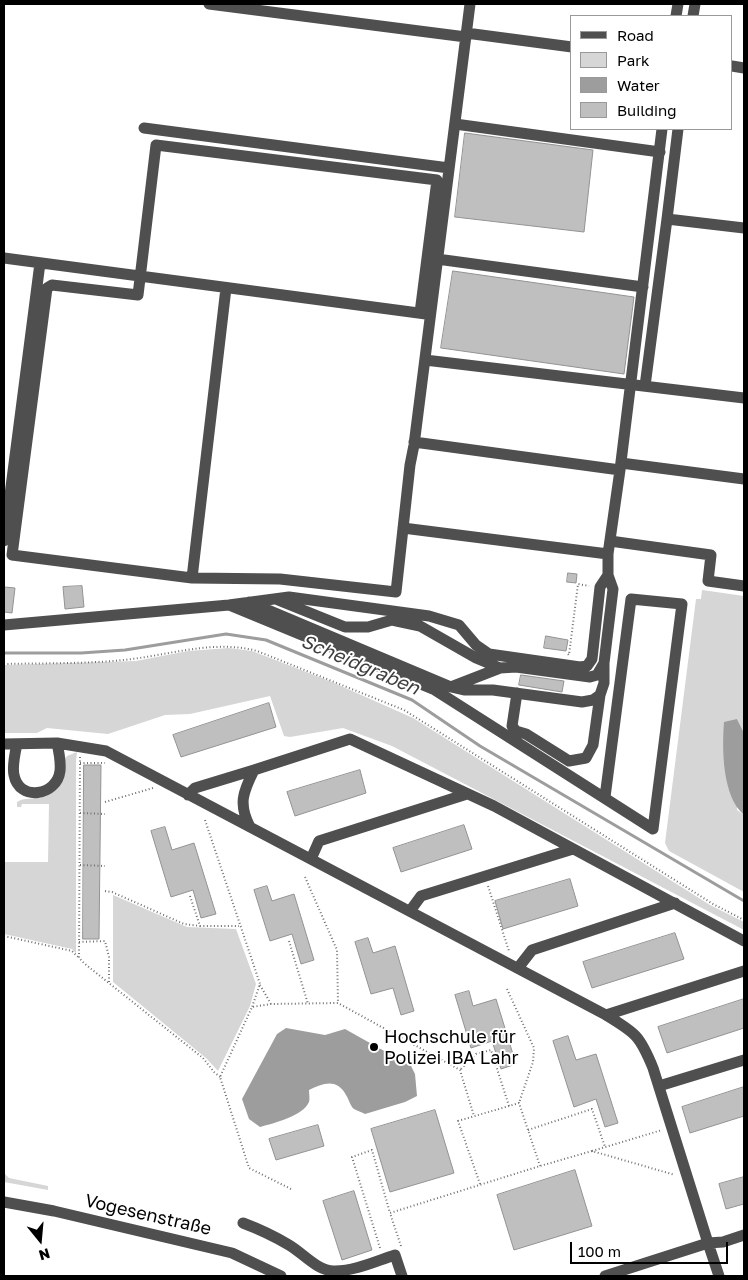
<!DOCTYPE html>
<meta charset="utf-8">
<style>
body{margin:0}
#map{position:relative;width:748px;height:1280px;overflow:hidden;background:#fff;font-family:"Golos Text",sans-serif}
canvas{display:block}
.frame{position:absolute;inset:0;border:5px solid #000;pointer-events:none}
.legend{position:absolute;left:570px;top:15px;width:162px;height:115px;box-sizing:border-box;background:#fff;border:1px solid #999;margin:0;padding:6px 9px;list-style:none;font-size:15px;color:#000}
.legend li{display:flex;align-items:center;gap:10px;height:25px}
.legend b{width:25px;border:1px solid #999}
.north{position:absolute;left:15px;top:1215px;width:50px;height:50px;-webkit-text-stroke:4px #fff;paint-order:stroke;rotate:163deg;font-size:14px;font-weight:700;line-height:20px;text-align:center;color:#000}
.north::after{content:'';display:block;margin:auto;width:18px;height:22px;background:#000;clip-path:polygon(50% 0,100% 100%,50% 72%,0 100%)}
.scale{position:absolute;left:570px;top:1242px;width:158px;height:22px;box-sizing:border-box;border:2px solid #000;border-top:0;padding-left:6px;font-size:15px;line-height:18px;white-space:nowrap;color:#000;-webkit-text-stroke:4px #fff;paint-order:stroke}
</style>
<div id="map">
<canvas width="748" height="1280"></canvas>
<div class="frame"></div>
<ul class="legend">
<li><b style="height:6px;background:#4f4f4f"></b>Road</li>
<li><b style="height:14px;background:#d6d6d6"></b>Park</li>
<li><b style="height:14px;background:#9d9d9d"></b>Water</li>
<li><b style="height:14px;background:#bfbfbf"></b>Building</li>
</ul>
<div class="north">N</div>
<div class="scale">100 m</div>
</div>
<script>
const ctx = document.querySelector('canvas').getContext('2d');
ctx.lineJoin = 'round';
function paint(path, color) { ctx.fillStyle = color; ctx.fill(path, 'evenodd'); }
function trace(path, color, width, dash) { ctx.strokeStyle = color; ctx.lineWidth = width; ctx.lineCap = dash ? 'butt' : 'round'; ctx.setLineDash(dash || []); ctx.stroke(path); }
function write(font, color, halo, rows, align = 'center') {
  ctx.font = font + ' "Golos Text",sans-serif'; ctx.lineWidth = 4; ctx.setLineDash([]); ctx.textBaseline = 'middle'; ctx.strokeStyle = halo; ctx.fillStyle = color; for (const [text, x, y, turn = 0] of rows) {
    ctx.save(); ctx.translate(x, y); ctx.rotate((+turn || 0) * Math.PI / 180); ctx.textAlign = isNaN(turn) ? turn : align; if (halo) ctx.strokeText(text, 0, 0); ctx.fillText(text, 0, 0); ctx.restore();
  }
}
paint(new Path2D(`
 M702 590 744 596V733L737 719V810L744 815V892L669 851 665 843 696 599H701Z
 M229 648 252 651 332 682 413 718 710 905 744 922V930L392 746 343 728 290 737 284 736 270 696 190 714 165 715 108 734 47 728 37 733H4V665L136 661 188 651Z
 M77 752 76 761V953L72 949 4 934V862H48L49 804H22L21 807H17V802C23 798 30 799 37 798 59 796 59 778 64 760L67 756Z
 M113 895 187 927 236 929 256 984 250 1006 218 1071 206 1058 113 982Z
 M4 1173 9 1178 48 1186V1190L4 1182Z`), '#d6d6d6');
paint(new Path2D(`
 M737 719 744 733V815C722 796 722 749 724 722Z
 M286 1028 325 1035 345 1029 411 1066 415 1074 417 1096 405 1102 365 1114C362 1112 357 1111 354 1109 350 1106 349 1099 346 1095 337 1078 323 1083 309 1090 309 1094 310 1099 309 1102 303 1116 274 1123 260 1127L249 1119 242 1099 277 1034Z`), '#9d9d9d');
trace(new Path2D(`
 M4 653H81L125 650 226 634 266 640 412 700 480 746 744 901`), '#9d9d9d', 3);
const building = new Path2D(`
 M465 133 593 150 584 232 455 217Z
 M453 271 634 297 624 374 441 348Z
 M568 573 577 574 576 583 567 582Z
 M82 586 84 607 65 609 63 587Z
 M4 587 15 588 12 613 4 612Z
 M546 636 568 640 566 651 544 648Z
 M521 675 564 681 562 692 519 685Z
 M269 703 276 727 181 757 173 735Z
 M84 765H101L99 939H83Z
 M360 770 366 793 295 816 287 792Z
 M464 825 472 849 401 872 393 848Z
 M165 827 172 850 194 843 216 914 201 918 193 890 171 897 151 831Z
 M570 879 578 906 503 929 495 901Z
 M267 886 272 901 294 894 314 960 301 964 292 934 270 941 254 890Z
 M675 933 684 959 592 988 583 962Z
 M368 938 373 953 395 946 414 1011 401 1015 393 988 371 994 355 942Z
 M469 991 473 1006 496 999 516 1064 501 1069 492 1041 471 1048 455 995Z
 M744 999V1028L667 1053 658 1027Z
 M568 1036 576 1060 596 1054 618 1123 605 1127 596 1099 574 1107 553 1041Z
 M744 1087V1116L690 1133 682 1107Z
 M435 1110 454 1173 390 1192 371 1129Z
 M318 1125 324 1146 276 1160 269 1139Z
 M575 1170 592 1226 514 1250 497 1195Z
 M744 1177V1204L726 1209 719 1184Z
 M354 1191 372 1250 342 1260 323 1201Z`);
paint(building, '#bfbfbf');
trace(building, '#939393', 1);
trace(new Path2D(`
 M568 654 569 655 578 584 589 586
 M4 664C43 663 84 664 123 660 167 656 213 639 257 651L404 710 713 904 744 920
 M80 757 79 958 85 964 203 1058 214 1072 220 1077
 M80 763H105
 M105 802 153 788
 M80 813 105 814
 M205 820 260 984 252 1007
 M80 865 105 866
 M305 877 337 950 338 1003
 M488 886 509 951
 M105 891 112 892 184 924 200 926
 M190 896 200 926H239
 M4 936 72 951 79 958
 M289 941 308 1004
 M79 942 105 941 109 957V983
 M260 985 271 1004
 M507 989 534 1048 533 1062 519 1103
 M461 1069 476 1054 491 1050 509 1106
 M528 1130 592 1109 605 1147
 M592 1151 662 1130
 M480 1184 458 1121 519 1103 540 1166
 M291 1189 249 1168 220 1077 252 1007 271 1004 338 1003 460 1070 474 1116
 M401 1246 390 1213 540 1166 592 1151 675 1175
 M380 1248 352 1157 372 1150 390 1213`), '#717171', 2, [1, 2.5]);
trace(new Path2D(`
 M209 4 466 37
 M676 16 678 4
 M693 16 695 4
 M466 33 572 47
 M732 66 744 68
 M455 124 660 152
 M144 128 449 168
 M667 219 678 129
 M4 258 426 314
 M437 259 643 287
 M420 313 437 180 156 145 138 295 52 285 47 288 12 555 192 578 280 579 396 592 410 465 414 445 470 4
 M425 360 744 398
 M645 386 667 219 744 228
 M414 442 620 470 662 129
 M621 463 744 479
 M403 528 608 554
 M4 541 40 263
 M610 541 711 555 708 581 744 586
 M192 578 226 288
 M278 600 345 627H368L392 620 420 626 476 658 500 668 516 667 590 677 597 675 604 663
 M249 602 451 687 500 668
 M229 605 435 690 653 829 682 604 631 599 605 797
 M4 625 229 605 289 597 429 616 459 625 476 645 489 654 580 667 587 666 592 659 600 587 608 575
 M451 687 464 690H493L582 702 593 700 600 695 604 683V663L613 589 608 575V554L620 470
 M517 693 512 726 516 731 526 734 569 761 586 758 593 745 600 695
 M4 744 57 743 106 751 606 1015C636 1033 640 1036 653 1068L708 1243 605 1276
 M17 744C15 753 12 766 14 775 19 802 57 796 60 771 61 762 59 752 57 743
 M188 795 195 788 254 770
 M250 827C238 804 243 792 254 770L350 739 494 806 744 941
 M311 859 319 841 467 794
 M410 911 421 896 573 849
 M518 968 532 950 675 903
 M606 1015 744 971
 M659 1086 744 1060
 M4 1202 54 1211 232 1253 281 1276
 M243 1223C259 1229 274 1236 289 1245 303 1253 318 1272 335 1271 355 1271 376 1261 395 1255L402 1276
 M719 1276 708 1243 723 1242 744 1235`), '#4f4f4f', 11);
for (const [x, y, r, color] of [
 [374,1047,5,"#000"]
]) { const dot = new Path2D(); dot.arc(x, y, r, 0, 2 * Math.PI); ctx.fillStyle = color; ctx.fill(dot); trace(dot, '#fff', 2); }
write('18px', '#000', '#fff', [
 ["Hochschule für",384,1037],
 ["Polizei IBA Lahr",384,1058]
], 'left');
write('18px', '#000', '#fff', [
 ["Vogesenstraße",148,1215,13]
]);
write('italic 19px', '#3e3e3e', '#fff', [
 ["Scheidgraben",360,665,23]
]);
</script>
